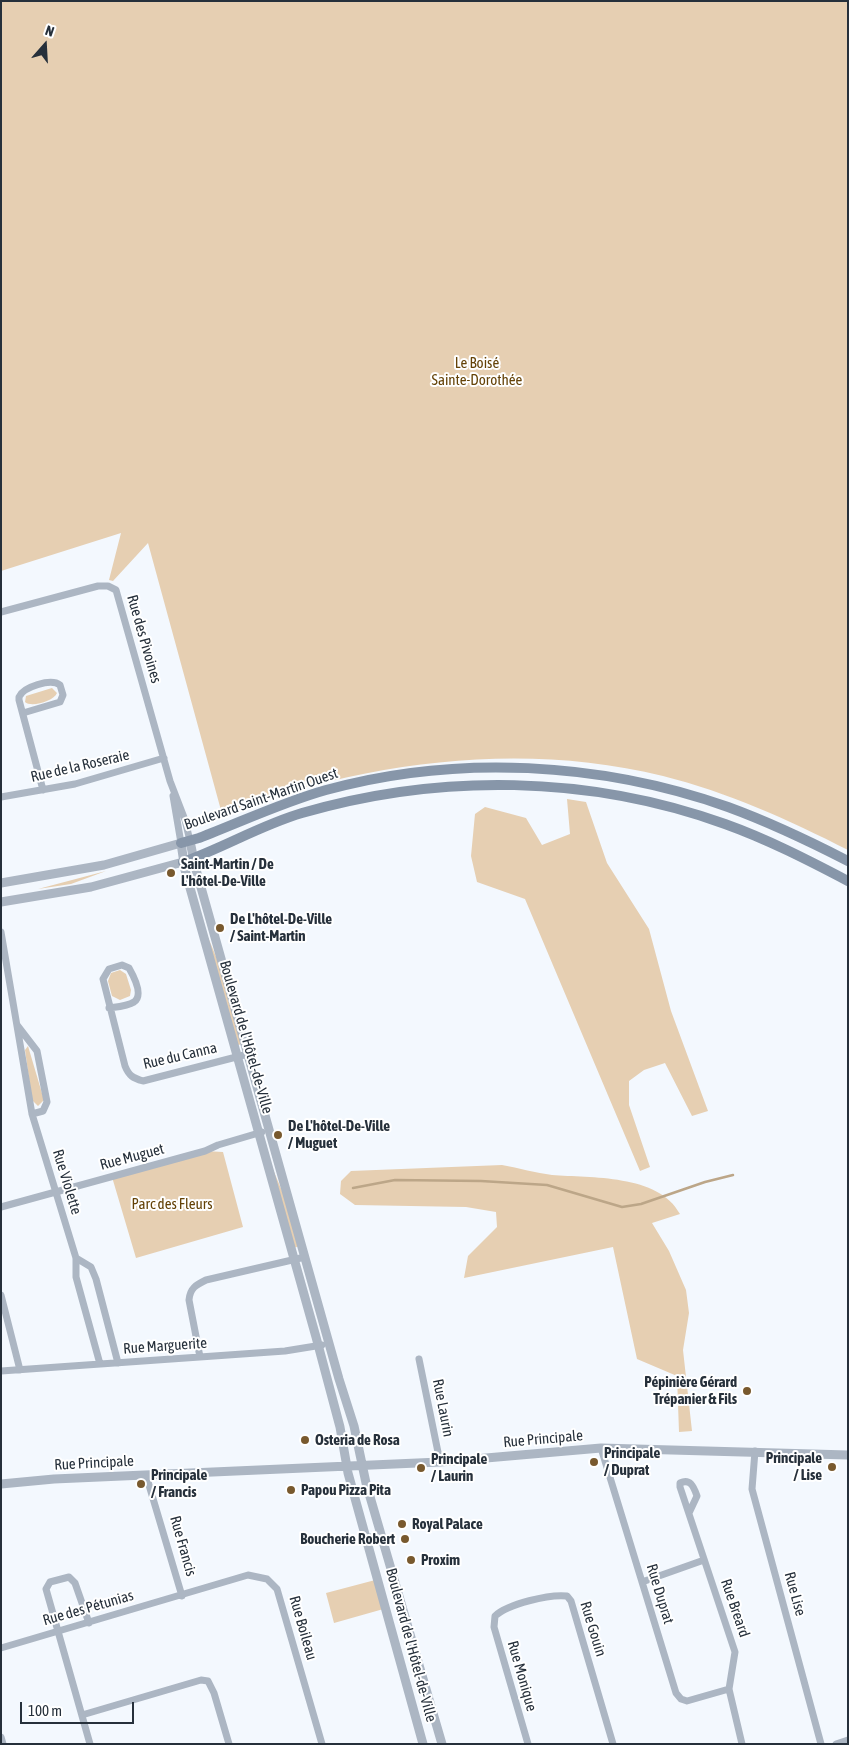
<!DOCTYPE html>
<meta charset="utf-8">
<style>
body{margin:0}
#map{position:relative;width:849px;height:1745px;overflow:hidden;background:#f3f8fe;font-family:"Asap Condensed",sans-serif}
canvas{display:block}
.frame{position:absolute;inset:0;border:2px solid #26303b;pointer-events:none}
.north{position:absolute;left:20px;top:20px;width:50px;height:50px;-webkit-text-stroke:4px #fff;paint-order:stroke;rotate:19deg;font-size:14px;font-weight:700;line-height:20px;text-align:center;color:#26303b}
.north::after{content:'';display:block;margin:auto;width:18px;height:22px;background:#26303b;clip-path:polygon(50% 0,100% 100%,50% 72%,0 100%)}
.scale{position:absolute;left:20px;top:1702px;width:114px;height:22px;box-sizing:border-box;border:2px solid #26303b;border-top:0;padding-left:6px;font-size:15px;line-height:18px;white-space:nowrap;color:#26303b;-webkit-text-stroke:4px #fff;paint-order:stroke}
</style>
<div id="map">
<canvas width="849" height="1745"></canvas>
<div class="frame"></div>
<div class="north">N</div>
<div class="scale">100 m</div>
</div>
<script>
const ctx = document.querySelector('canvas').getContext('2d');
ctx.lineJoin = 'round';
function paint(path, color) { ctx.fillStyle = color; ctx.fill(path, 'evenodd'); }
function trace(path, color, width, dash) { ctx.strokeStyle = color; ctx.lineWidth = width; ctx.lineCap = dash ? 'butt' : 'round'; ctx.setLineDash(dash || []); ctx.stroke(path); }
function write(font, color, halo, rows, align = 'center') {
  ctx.font = font + ' "Asap Condensed",sans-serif'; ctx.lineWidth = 4; ctx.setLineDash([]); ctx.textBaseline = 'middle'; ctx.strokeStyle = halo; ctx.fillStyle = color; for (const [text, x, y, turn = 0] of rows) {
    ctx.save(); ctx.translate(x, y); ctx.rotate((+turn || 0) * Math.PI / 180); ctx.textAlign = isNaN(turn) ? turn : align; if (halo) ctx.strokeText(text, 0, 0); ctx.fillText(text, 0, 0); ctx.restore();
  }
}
paint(new Path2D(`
 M1 1H848V850C789 820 727 792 663 776 516 740 362 763 222 814L148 543 113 581 109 580 121 533 1 571Z
 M52 688 57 693C54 701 31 708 25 702L26 696Z
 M567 799 586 802 607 863 649 929 671 1011 708 1111 692 1116 665 1063 644 1070 629 1081V1105L650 1167 640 1171 525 899 477 882 471 856 475 814 485 807 526 818 542 845 570 834Z
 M106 871 71 884 38 889Z
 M205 930 222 971 242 1044 238 1045Z
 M120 970 126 974 131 990 130 996 120 1000 112 996 108 981 111 973Z
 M28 1046 44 1100 38 1106 32 1100 25 1050Z
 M205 1151 223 1152 243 1227 136 1258 112 1177Z
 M502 1165C519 1168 536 1173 552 1175 590 1178 659 1174 680 1214L652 1223 669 1251 686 1290 689 1313 683 1350 692 1431 679 1432 677 1376 637 1359 613 1247 464 1278 468 1256 497 1227 496 1212 466 1207 355 1205 340 1194 341 1181 351 1171Z
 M272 1167 287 1203 299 1246 294 1248Z
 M379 1579 387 1608 334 1623 326 1593Z`), '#e6cfb2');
trace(new Path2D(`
 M353 1188 395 1180 481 1181 547 1185 622 1207 641 1204 705 1182 733 1175`), '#bca688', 2.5);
trace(new Path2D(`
 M1 612 98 586H108L116 590 170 781 185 820 190 841
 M23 713 60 702 63 695 60 685C51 678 23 687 19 697V700L43 790
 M173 796 181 843
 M1 797 75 784 164 758
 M1 932 32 1114 76 1258V1277L100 1364
 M109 1008C116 1007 128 1006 134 1002 144 995 133 975 129 968L122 965 109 969 103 979 125 1066C129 1076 133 1078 143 1081L248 1054
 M17 1025 37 1051 47 1102 43 1111 32 1114
 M1 1207 205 1151 218 1145 262 1132
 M76 1258 91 1267 96 1279 118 1363
 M1 1295 20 1370
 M200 1357 189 1300C190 1288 196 1285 206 1280L305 1257
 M419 1359 440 1462
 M1 1371 285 1351 322 1345
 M601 1448 676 1693 681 1699 687 1701 729 1689
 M755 1451 752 1489 821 1744
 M146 1475 182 1596
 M689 1513 697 1496C694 1488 691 1478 680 1483V1487L735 1652 729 1689 742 1744
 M366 1538 381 1535
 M642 1582 704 1560
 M89 1623 75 1583 69 1577 50 1582 46 1589 90 1744
 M1 1648 248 1575 267 1579 277 1589 322 1744
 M82 1715 201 1680 208 1681 214 1693 229 1744
 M1 1737 3 1744
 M528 1744 494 1627 495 1616C508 1604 549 1594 567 1596L571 1601 613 1744
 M836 1744 848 1740`), '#acb6c3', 7);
trace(new Path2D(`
 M190 841 195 866 339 1379 354 1426 366 1483 442 1744
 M1 883 104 865 181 843 185 870 316 1337 340 1427 348 1473 423 1744
 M1 902 91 887 183 862
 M1 1484 54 1479 440 1462 601 1448 848 1455`), '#acb6c3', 9);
trace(new Path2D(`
 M181 843 199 838C241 822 283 802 326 790 456 754 601 762 728 807 769 822 809 841 848 861
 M183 862C223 848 261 825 302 813 440 773 589 775 725 824 767 839 808 860 848 881`), '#8796a9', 10);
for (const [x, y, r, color] of [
 [171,873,5,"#78592e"],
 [220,928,5,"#78592e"],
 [278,1135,5,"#78592e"],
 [747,1391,5,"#78592e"],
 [305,1440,5,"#78592e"],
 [594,1462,5,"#78592e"],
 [832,1467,5,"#78592e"],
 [421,1468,5,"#78592e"],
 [141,1484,5,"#78592e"],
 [291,1490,5,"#78592e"],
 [402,1524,5,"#78592e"],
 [405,1539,5,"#78592e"],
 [411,1560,5,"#78592e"]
]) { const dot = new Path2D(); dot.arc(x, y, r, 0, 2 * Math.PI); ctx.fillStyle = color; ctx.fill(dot); trace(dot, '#fff', 2); }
write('15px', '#644207', '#fff', [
 ["Le Boisé",477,363],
 ["Sainte-Dorothée",477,380],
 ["Parc des Fleurs",172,1204]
]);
write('15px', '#26303b', '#fff', [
 ["Rue des Pivoines",144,639,74],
 ["Rue de la Roseraie",80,766,-13],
 ["Boulevard Saint-Martin Ouest",261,799,-19],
 ["Boulevard de l'Hôtel-de-Ville",246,1037,74],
 ["Rue du Canna",180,1056,-13],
 ["Rue Muguet",132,1157,-15],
 ["Rue Violette",67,1182,73],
 ["Rue Marguerite",165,1346,-4],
 ["Rue Laurin",443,1408,79],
 ["Rue Principale",543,1439,-5],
 ["Rue Principale",94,1463,-3],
 ["Rue Francis",183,1546,74],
 ["Rue Duprat",660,1594,73],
 ["Rue Lise",795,1594,75],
 ["Rue des Pétunias",88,1608,-16],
 ["Rue Breard",735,1608,71],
 ["Rue Boileau",303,1628,74],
 ["Rue Gouin",593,1629,73],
 ["Boulevard de l'Hôtel-de-Ville",411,1645,75],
 ["Rue Monique",522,1676,74]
]);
write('bold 15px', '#26303b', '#fff', [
 ["Saint-Martin / De",181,864],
 ["L'hôtel-De-Ville",181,881],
 ["De L'hôtel-De-Ville",230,919],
 ["/ Saint-Martin",230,936],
 ["De L'hôtel-De-Ville",288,1126],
 ["/ Muguet",288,1143],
 ["Pépinière Gérard",737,1382,"right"],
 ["Trépanier & Fils",737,1399,"right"],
 ["Osteria de Rosa",315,1440],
 ["Principale",604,1453],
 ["/ Duprat",604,1470],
 ["Principale",822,1458,"right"],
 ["/ Lise",822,1475,"right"],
 ["Principale",431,1459],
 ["/ Laurin",431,1476],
 ["Principale",151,1475],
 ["/ Francis",151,1492],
 ["Papou Pizza Pita",301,1490],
 ["Royal Palace",412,1524],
 ["Boucherie Robert",395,1539,"right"],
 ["Proxim",421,1560]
], 'left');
</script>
